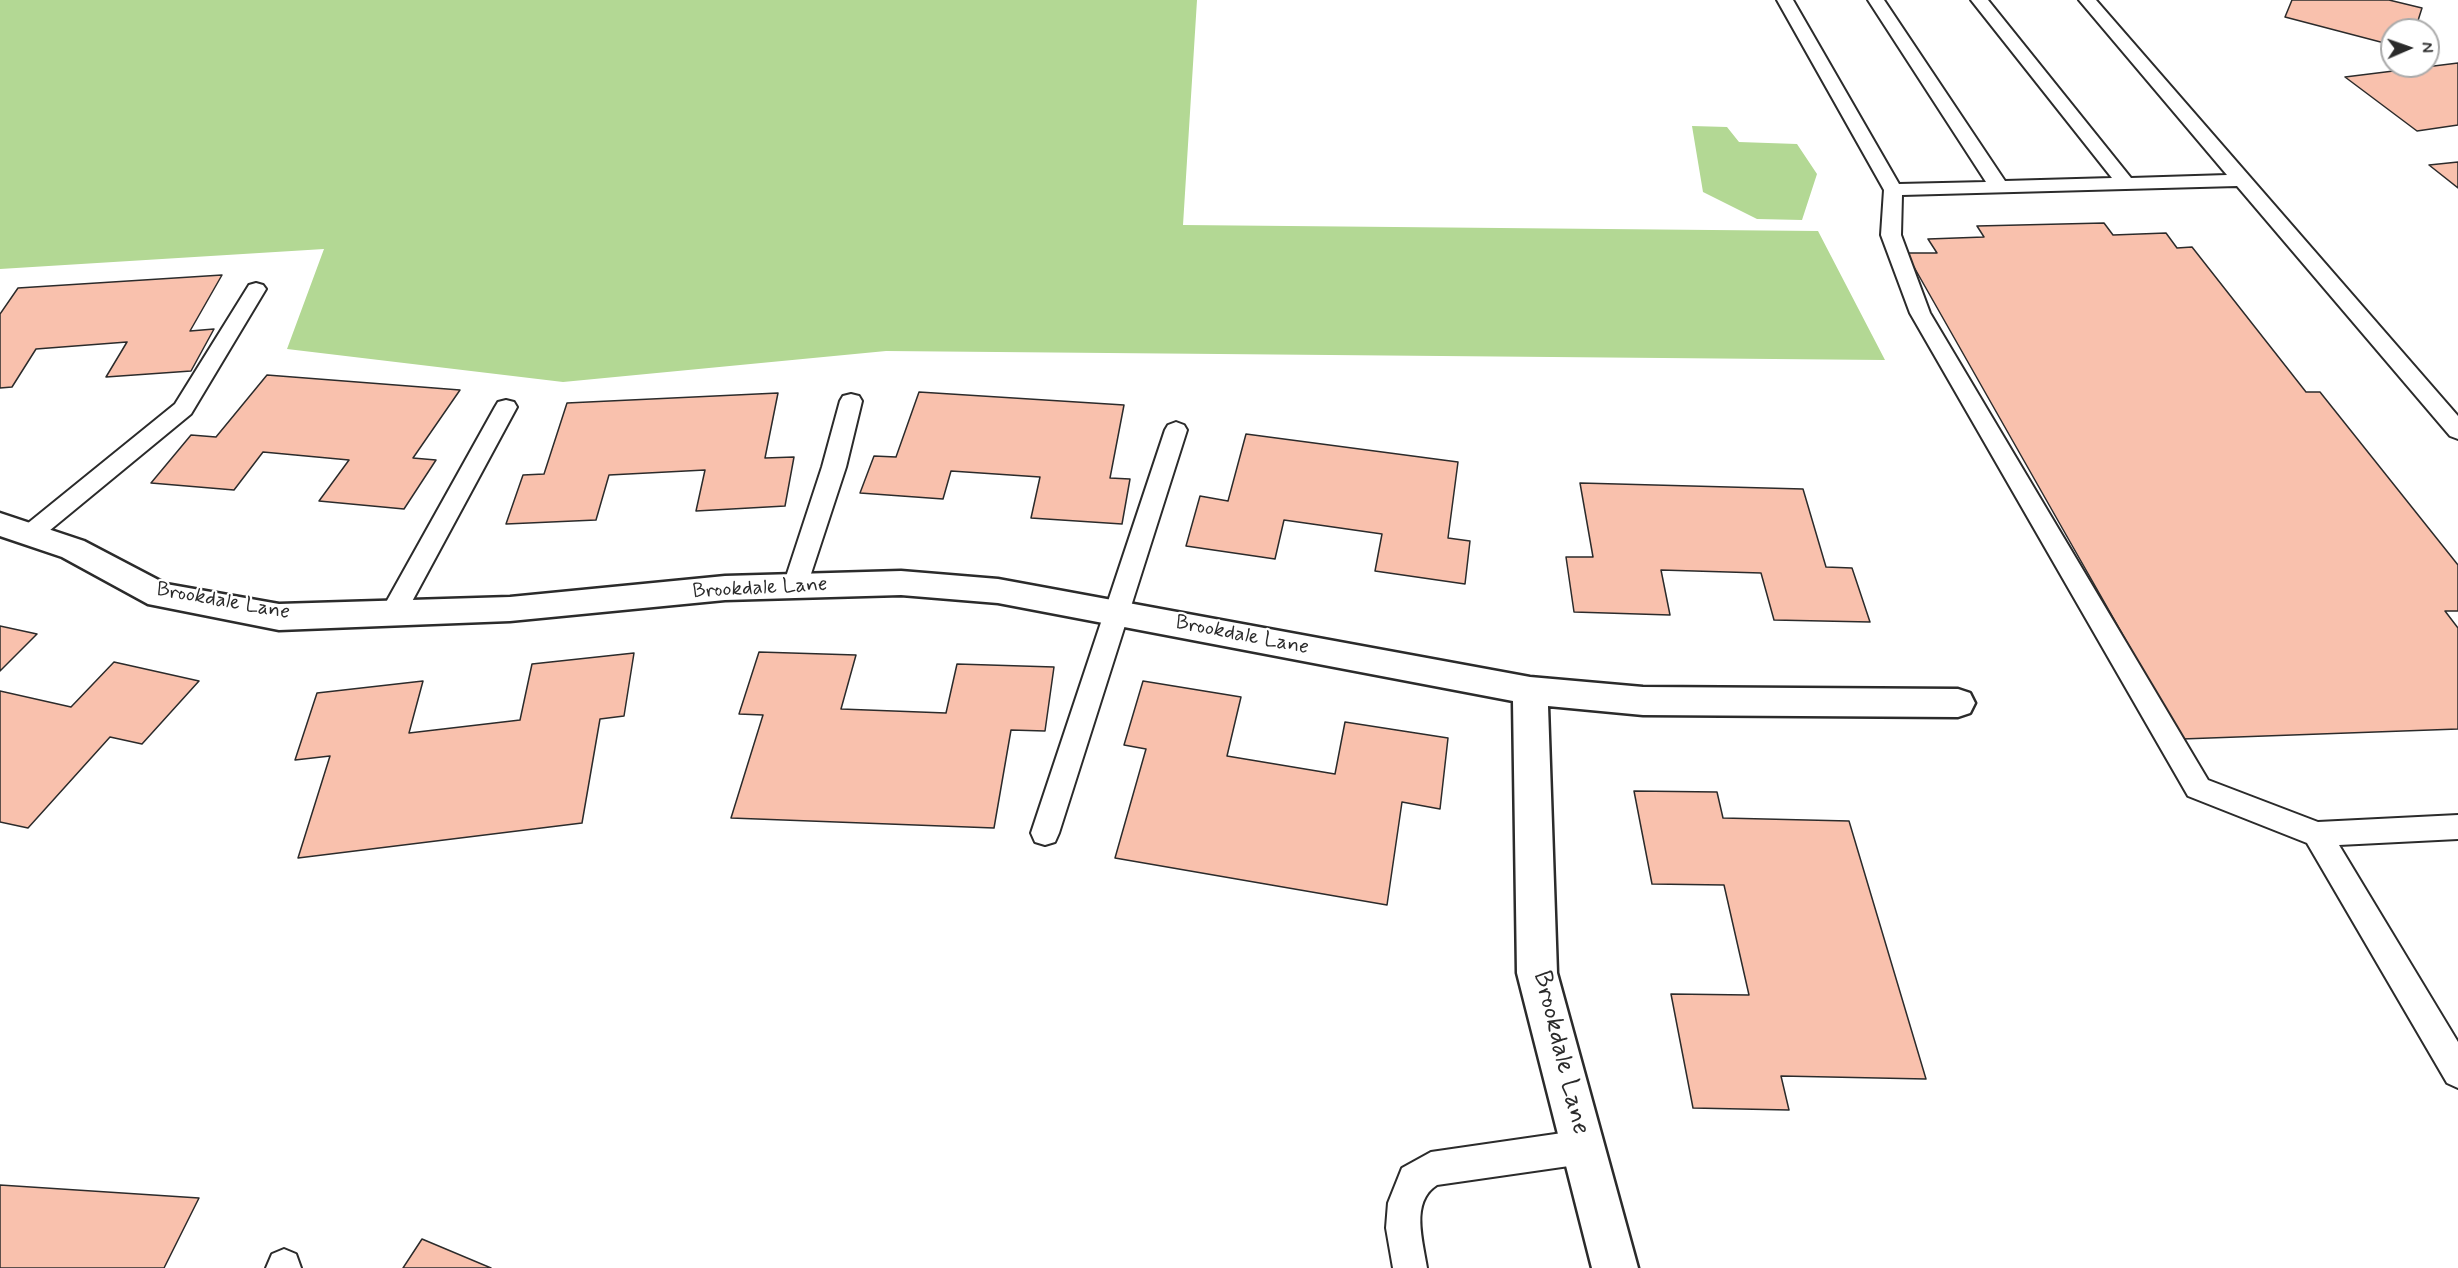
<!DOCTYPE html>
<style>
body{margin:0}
#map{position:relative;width:2458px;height:1268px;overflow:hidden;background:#fff;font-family:Mynerve,sans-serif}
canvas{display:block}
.north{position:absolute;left:2380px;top:18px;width:60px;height:60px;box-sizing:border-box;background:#fff;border:2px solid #aaa;border-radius:50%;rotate:88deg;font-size:16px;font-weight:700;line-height:24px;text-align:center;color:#2b2b2b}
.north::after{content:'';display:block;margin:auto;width:21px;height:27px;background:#2b2b2b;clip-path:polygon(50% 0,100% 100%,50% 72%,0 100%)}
</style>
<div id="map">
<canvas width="2458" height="1268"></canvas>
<div class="north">N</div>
</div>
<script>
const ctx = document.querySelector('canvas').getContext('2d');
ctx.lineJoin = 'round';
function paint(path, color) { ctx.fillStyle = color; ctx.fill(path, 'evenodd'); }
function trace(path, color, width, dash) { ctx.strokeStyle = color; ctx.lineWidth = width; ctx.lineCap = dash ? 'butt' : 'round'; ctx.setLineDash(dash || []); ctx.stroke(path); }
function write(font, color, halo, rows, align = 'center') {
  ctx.font = font + ' Mynerve,sans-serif'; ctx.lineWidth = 4.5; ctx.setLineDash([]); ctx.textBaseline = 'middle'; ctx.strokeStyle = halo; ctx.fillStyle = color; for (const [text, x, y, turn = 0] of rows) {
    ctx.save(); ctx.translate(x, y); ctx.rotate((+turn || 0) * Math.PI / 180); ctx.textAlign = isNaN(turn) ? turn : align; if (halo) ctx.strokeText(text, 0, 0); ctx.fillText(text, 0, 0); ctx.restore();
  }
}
paint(new Path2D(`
 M0 0H1197L1183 225 1818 231 1885 360 886 351 563 382 287 349 324 249 0 269Z
 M1692 126 1727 127 1739 142 1797 144 1817 174 1802 220 1757 219 1703 192Z`), '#b3d894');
const building = new Path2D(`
 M2292 0H2389L2422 8 2415 30H2392V45L2285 17Z
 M2458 63V125L2417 131 2345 77Z
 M2458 162V188L2429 165Z
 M2104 223 2113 235 2166 233 2177 248 2192 247 2306 392H2320L2458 565V611H2445L2458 628V729L2182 739 1906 253H1937L1928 239 1984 237 1977 226Z
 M222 275 190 331 214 329 191 371 106 377 127 342 36 349 12 387 0 388V314L18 288Z
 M267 375 460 390 413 458 436 460 404 509 319 501 349 460 263 452 234 490 151 483 191 435 216 437Z
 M919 392 1124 405 1110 478 1130 479 1122 524 1031 518 1040 477 951 471 943 499 860 493 874 456 896 457Z
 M778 393 765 458 794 457 785 506 696 511 705 470 609 475 596 520 506 524 523 475 544 474 567 403Z
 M1246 434 1458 462 1448 538 1470 541 1465 584 1375 571 1382 534 1284 520 1275 559 1186 546 1200 496 1228 501Z
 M1580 483 1803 489 1826 567 1852 568 1870 622 1774 620 1761 573 1661 570 1670 615 1574 612 1566 557H1593Z
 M0 626 37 634 0 671Z
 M759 652 856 655 841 709 946 713 957 664 1054 667 1045 731 1011 730 994 828 731 818 763 715 739 714Z
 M634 653 624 716 600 719 582 823 298 858 330 756 295 760 317 693 423 681 409 733 520 720 532 664Z
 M114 662 199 681 142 744 110 737 28 828 0 822V691L71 707Z
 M1143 681 1241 697 1227 756 1335 774 1345 722 1448 738 1440 809 1402 802 1387 905 1115 858 1146 749 1124 745Z
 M1634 791 1717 792 1723 818 1849 821 1926 1079 1781 1076 1789 1110 1693 1108 1671 994 1749 995 1724 885 1652 884Z
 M0 1185 199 1198 164 1268H0Z
 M422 1239 491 1268H403Z`);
paint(building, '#f9c1ad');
trace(building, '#2b2b2b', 1.5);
const service = new Path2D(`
 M1777 0H1793L1899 184 1986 182 1868 0H1884L2005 181 2112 178 1971 0H1988L2131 178 2227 175 2079 0H2096L2458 416V439L2450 436 2237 186 1902 195 1901 235 1930 313 2208 780 2318 822 2458 815V839L2339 845 2458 1042V1088L2447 1083 2307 843 2188 796 1910 313 1881 235 1884 190Z
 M256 283 263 285 266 289 191 414 38 540 30 543 22 540 18 534 22 528 175 404 249 285Z
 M851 394 859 396 862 401 846 467 807 586 804 593 795 595 786 593 783 586 822 467 840 401 843 396Z
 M506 400 514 402 517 407 402 620 393 623 384 620 380 613 384 606 495 407 498 402Z
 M1176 422 1184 425 1187 430 1059 833 1055 842 1045 845 1035 842 1031 833 1165 430 1168 425Z
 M1583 1130 1595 1135 1600 1147 1595 1159 1583 1164 1437 1185C1410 1202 1423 1241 1427 1268H1393L1386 1228 1388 1203 1402 1168 1431 1152Z
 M284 1249 296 1254 301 1268H266L272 1254Z`);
const minor = new Path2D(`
 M0 513 84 541 166 584 279 604 510 597 725 576 901 571 998 579 1530 677 1643 687 1958 689 1970 693 1975 703 1970 713 1958 717 1643 715 1548 706 1557 973 1638 1268H1592L1517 973 1513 701 998 603 901 595 725 600 510 621 279 630 148 604 62 557 0 536Z`);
trace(service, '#2b2b2b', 4);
trace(minor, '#2b2b2b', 5);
paint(service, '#fff');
paint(minor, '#fff');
write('21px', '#2b2b2b', '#fff', [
 ["Brookdale Lane",760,589,-3],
 ["Brookdale Lane",223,602,10],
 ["Brookdale Lane",1242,636,11]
]);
write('26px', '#2b2b2b', '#fff', [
 ["Brookdale Lane",1560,1053,76]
]);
</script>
